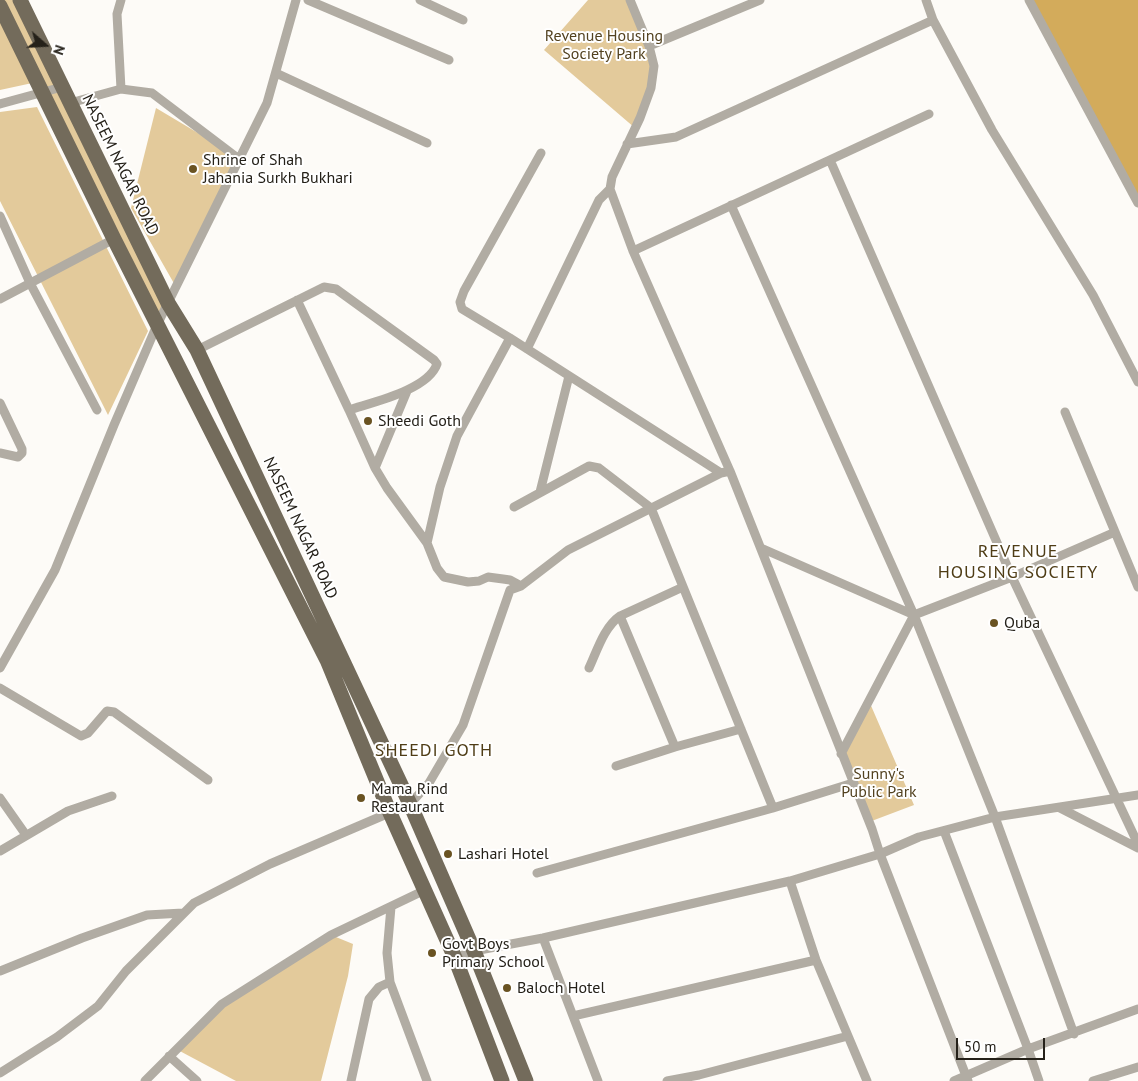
<!DOCTYPE html>
<style>
body{margin:0}
#map{position:relative;width:1138px;height:1081px;overflow:hidden;background:#fdfbf7;font-family:"PT Sans",sans-serif}
canvas{display:block}
.north{position:absolute;left:20px;top:20px;width:50px;height:50px;-webkit-text-stroke:4px #fff;paint-order:stroke;rotate:109deg;font-size:14px;font-weight:700;line-height:20px;text-align:center;color:#252119}
.north::after{content:'';display:block;margin:auto;width:18px;height:22px;background:#252119;clip-path:polygon(50% 0,100% 100%,50% 72%,0 100%)}
.scale{position:absolute;left:956px;top:1038px;width:89px;height:22px;box-sizing:border-box;border:2px solid #252119;border-top:0;padding-left:6px;font-size:15px;line-height:18px;white-space:nowrap;color:#252119;-webkit-text-stroke:4px #fff;paint-order:stroke}
</style>
<div id="map">
<canvas width="1138" height="1081"></canvas>
<div class="north">N</div>
<div class="scale">50 m</div>
</div>
<script>
const ctx = document.querySelector('canvas').getContext('2d');
ctx.lineJoin = 'round';
function paint(path, color) { ctx.fillStyle = color; ctx.fill(path, 'evenodd'); }
function trace(path, color, width, dash) { ctx.strokeStyle = color; ctx.lineWidth = width; ctx.lineCap = dash ? 'butt' : 'round'; ctx.setLineDash(dash || []); ctx.stroke(path); }
function write(font, color, halo, rows, align = 'center') {
  ctx.font = font + ' "PT Sans",sans-serif'; ctx.lineWidth = 4; ctx.setLineDash([]); ctx.textBaseline = 'middle'; ctx.strokeStyle = halo; ctx.fillStyle = color; for (const [text, x, y, turn = 0] of rows) {
    ctx.save(); ctx.translate(x, y); ctx.rotate((+turn || 0) * Math.PI / 180); ctx.textAlign = isNaN(turn) ? turn : align; if (halo) ctx.strokeText(text, 0, 0); ctx.fillText(text, 0, 0); ctx.restore();
  }
}
paint(new Path2D(`
 M0 0H21L168 303 157 325 37 82 0 90Z
 M588 0H630L654 66 635 128 544 50Z
 M37 107 148 331 108 415 0 201V112Z
 M156 108 240 158 176 287 131 208Z
 M869 701 914 805 869 822 841 754Z
 M331 935 353 944 348 976 321 1081H236L176 1049 222 1004Z`), '#e3ca9b');
paint(new Path2D(`
 M1029 0H1138V203Z`), '#d3ab5b');
trace(new Path2D(`
 M121 0 117 14 121 89
 M308 0 449 60
 M420 0 463 20
 M926 0 933 20 992 130 1093 295 1138 382
 M1029 0 1138 203
 M649 46 760 0
 M276 73 427 143
 M70 103 121 89 152 93 239 159
 M0 104 62 87
 M627 144 676 137 933 20
 M541 153 464 291 460 302 462 309 510 338 721 473
 M830 160 1012 577 1138 844
 M731 205 914 615 995 817 1074 1034
 M0 216 30 283 97 410
 M633 251 929 114
 M0 299 114 239
 M297 300 349 410
 M510 338 457 436 440 487 427 543 437 568 444 577 468 582 479 581 488 577 503 579 510 580 521 586
 M527 349 599 200 610 189
 M197 350 324 287 336 289 434 360 437 364C428 390 373 402 349 410L375 468 387 488 427 543
 M0 403 22 449V453L18 457 0 453
 M1065 412 1138 587
 M375 468 407 391
 M730 471 872 829 880 854 968 1081
 M540 492 569 376
 M514 507 589 466 599 468 651 508 773 808 537 873
 M761 548 914 615
 M0 668 55 570 114 425 157 325 267 103 296 0
 M589 668C597 651 604 627 620 616L683 587
 M0 688 81 736 88 733 107 711 114 712 208 780
 M675 747 741 729
 M841 754 914 615 1012 577 1115 532
 M616 766 675 747 620 616
 M0 798 26 835
 M773 808 853 783
 M1060 808 1138 848
 M944 831 1028 1049 1039 1081
 M0 851 68 811 112 796
 M790 881 816 960 867 1081
 M543 938 598 1081
 M455 958 474 951 543 938 790 881 880 854 919 837 995 817 1138 795
 M0 971 82 938 147 915 183 913
 M390 982 427 1081
 M573 1016 816 960
 M169 1056 197 1081
 M0 1073 57 1037 98 1006 126 971 194 903 270 864 410 804 429 783 463 725 510 590 521 586 568 550 721 473 730 471 633 251 610 189 612 177 640 118 651 88 654 66 649 46 630 0
 M145 1081 222 1004 331 935 425 890
 M351 1081 369 999 379 987 390 982 387 953 391 907
 M667 1081 699 1075 848 1036
 M954 1081 1028 1049 1138 1009
 M1093 1081 1138 1067`), '#b1aca3', 9);
trace(new Path2D(`
 M20 0 168 303 197 350 410 804 474 951 526 1081
 M0 6 114 239 327 660 390 813 455 958 502 1081`), '#736b5b', 15);
for (const [x, y, r, color] of [
 [193,169,5,"#6a5322"],
 [368,421,5,"#6a5322"],
 [994,623,5,"#6a5322"],
 [361,798,5,"#6a5322"],
 [448,854,5,"#6a5322"],
 [432,953,5,"#6a5322"],
 [507,988,5,"#6a5322"]
]) { const dot = new Path2D(); dot.arc(x, y, r, 0, 2 * Math.PI); ctx.fillStyle = color; ctx.fill(dot); trace(dot, '#fff', 2); }
write('16px', '#534220', '#fff', [
 ["Revenue Housing",604,36],
 ["Society Park",604,54],
 ["Sunny's",879,774],
 ["Public Park",879,792]
]);
write('16px', '#252119', '#fff', [
 ["Shrine of Shah",203,160],
 ["Jahania Surkh Bukhari",203,178],
 ["Sheedi Goth",378,421],
 ["Quba",1004,623],
 ["Mama Rind",371,789],
 ["Restaurant",371,807],
 ["Lashari Hotel",458,854],
 ["Govt Boys",442,944],
 ["Primary School",442,962],
 ["Baloch Hotel",517,988]
], 'left');
write('16px', '#252119', '#fff', [
 ["NASEEM NAGAR ROAD",120,165,64],
 ["NASEEM NAGAR ROAD",300,528,65]
]);
ctx.letterSpacing = '1px';
write('18px', '#4f3d16', '#fff', [
 ["REVENUE",1018,552],
 ["HOUSING SOCIETY",1018,573],
 ["SHEEDI GOTH",434,751]
]);
ctx.letterSpacing = '0px';
</script>
